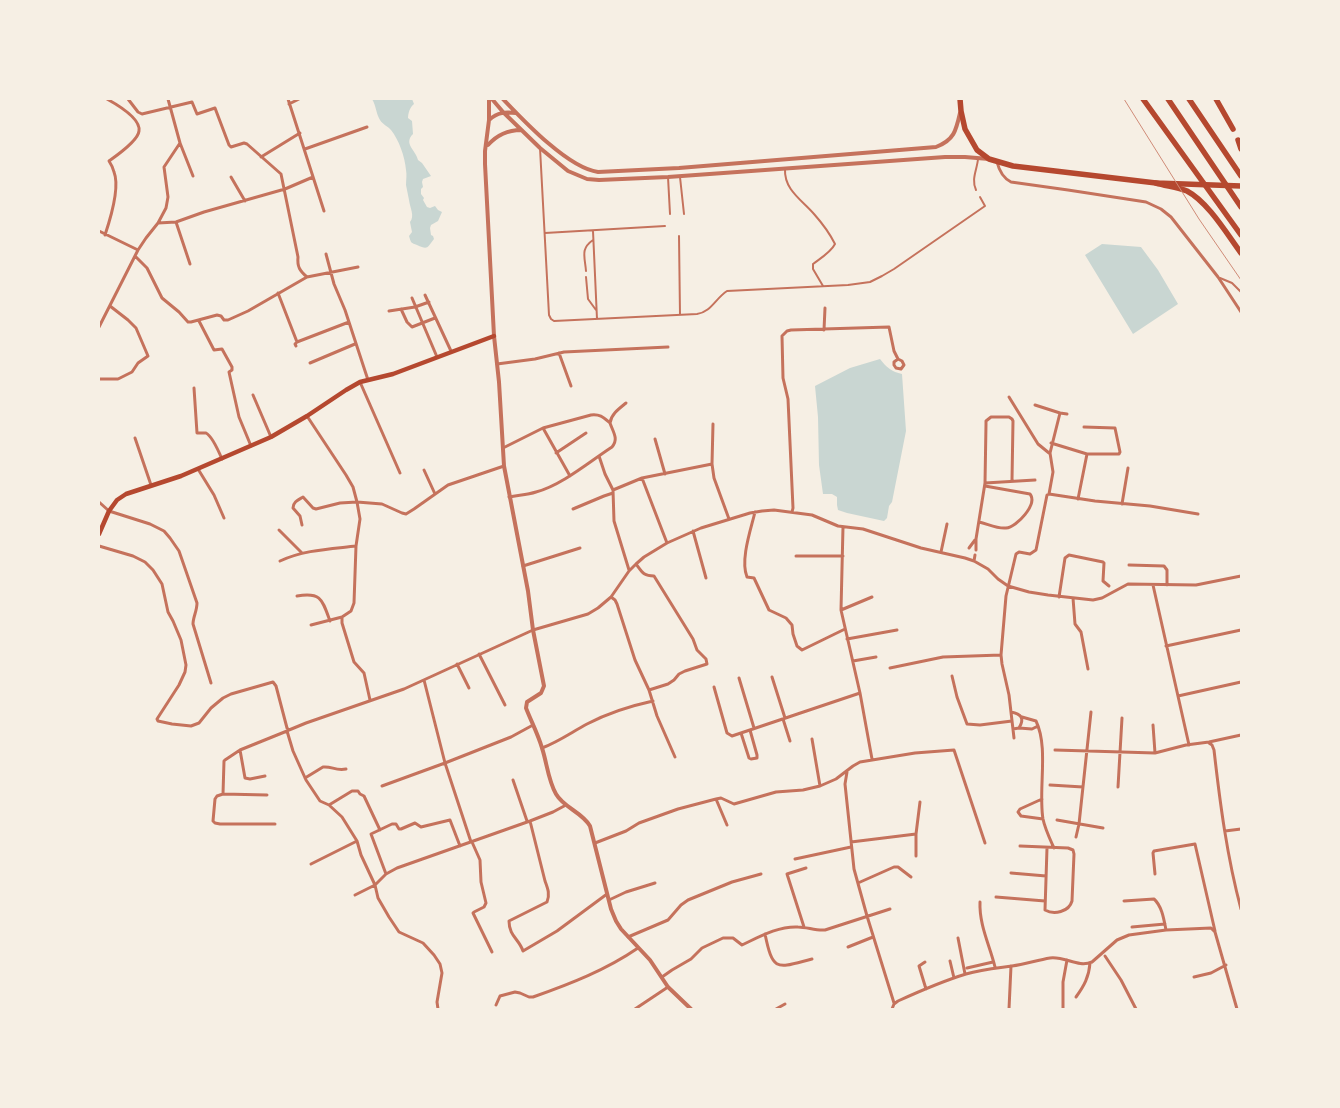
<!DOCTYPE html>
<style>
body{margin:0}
#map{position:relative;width:1340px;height:1108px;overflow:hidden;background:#f6efe4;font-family:Commissioner,sans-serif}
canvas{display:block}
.frame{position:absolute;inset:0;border:100px solid #f6efe4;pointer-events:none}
</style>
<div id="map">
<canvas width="1340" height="1108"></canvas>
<div class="frame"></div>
</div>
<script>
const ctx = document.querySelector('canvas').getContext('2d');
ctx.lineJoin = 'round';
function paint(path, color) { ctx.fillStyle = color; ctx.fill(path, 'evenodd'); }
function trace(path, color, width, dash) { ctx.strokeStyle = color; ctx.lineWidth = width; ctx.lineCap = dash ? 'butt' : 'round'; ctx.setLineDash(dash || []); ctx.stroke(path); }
paint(new Path2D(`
 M372 99H412L414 104C410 107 408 113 408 118L412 121 413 134C403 144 416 150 418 160L422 163 431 176 423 179 422 182 423 187 421 189V194L424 198 423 200 427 207 430 208 435 206 438 210 442 212 438 221 431 225 430 228 431 235 433 236 434 239C427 248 428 250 417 245 411 243 411 243 409 236L412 232 410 222C415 216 410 208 409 200 408 195 407 190 406 185 406 180 407 175 406 170 405 157 399 140 391 130 388 126 383 125 380 120 376 114 376 105 372 99Z
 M1102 244 1141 247 1158 270 1178 304 1133 334 1085 255Z
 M880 359C886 367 892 372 902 374L906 431 892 502 889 506 887 518 884 521 847 513 838 510 837 505V497L832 494H823L819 465 818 417 815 386 850 368Z`), '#c9d6d2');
trace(new Path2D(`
 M540 148 549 315 551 319 554 321 697 314C711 312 715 299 727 291L848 285 870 282 882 276 894 269 985 206 980 197
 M785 169C784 190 802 200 814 214 822 223 830 234 835 244 831 252 821 258 813 264V269L823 286
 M668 177 670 214
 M680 177 684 214
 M976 190C971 179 977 170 978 159
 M593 231 597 319
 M545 233 665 226
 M679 236 680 315
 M586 271C585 257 580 249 593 240
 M586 277 588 299 596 310
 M1220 278 1232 283 1241 292`), '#c5725c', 2);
trace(new Path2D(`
 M128 99 138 112 142 114 192 102 197 114 215 108 229 145 231 147 244 143 247 144 281 174 298 257C297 267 300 271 307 277
 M288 99 324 211
 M289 104 299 99
 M180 143 193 176
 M305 149 367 127
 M261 157 300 133
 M997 162C999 170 1003 178 1011 182L1068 190 1146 202 1161 209 1171 217 1218 277 1241 312
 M231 177 245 201
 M176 222 190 264
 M158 223 176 222 204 212 285 189 313 177
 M99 231 138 250
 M105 235C110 220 120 187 114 172 113 168 111 164 109 161 116 156 138 141 139 131 141 118 116 104 107 99
 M326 254 334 284 345 310 368 380
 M135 256 147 268 162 298 179 312 188 322H191L217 315 221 316 224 320H228L248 311 307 277 358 267
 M278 293 297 342 295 344 296 346
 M425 295 451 351
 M412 298 437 357
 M401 309 407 322 412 327 435 318
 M389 311 415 307 429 302
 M199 321 214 350 222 349 232 367V370L229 372 239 417 251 446
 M99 327 138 250 146 238 158 223 166 208 168 197 164 167 180 143 168 99
 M824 330 825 308
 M297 342 349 322
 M559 353 571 386
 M310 363 355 344
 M497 364 535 359 564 352 668 347
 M99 379H118L132 372 138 363 148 356 136 328 128 320 110 306
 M360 382 400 473
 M194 388 197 433C197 433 205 433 206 433 212 436 219 452 222 459
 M253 395 271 437
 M1009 397 1038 444 1049 453
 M1060 413 1067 414
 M307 416 346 475 353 487 357 502 360 519 356 546 354 603 351 611 342 617V623L354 662 364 673 370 700
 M713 424 712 464 714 478 729 519
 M543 428 570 476
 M135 438 151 485
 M655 439 665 474
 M1051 443 1087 454H1119L1120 452 1115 428 1084 427
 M503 448 543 428 591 415C600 414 603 417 610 423
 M556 453 586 433
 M599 456 605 474 613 490 614 521 629 570
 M198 469 214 495 224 518
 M424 470 435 494
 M642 478 667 543
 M985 483 1035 480
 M613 490 642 478 712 464
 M1049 494 1095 501 1150 506 1198 514
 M509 497C518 495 527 495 536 492 562 485 589 462 612 447 619 439 613 432 610 423 611 414 620 408 626 403
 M1078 499 1087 454
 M99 502 109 511 150 524 164 531 170 538 179 551 197 603C197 611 193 617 193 624L211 683
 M1122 504 1128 468
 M573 509 604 496 613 493
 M755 512C751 529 740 560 747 577L754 578 769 610 786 618 792 625 793 634 797 646 802 650 845 629
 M792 512 793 508 788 399 783 378 782 336 787 331 791 330 889 327 894 351 898 359 902 361 904 365 901 369 896 368 894 365V362L898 359
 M979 522C988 524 997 529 1006 528 1017 527 1038 504 1030 494L985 486
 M302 525 300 516 293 508C293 502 298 500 303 497L313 508 316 509 340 503 357 502 382 504 402 513 406 514 414 509 448 485 504 466
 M843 527 841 610 860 693 872 759
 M279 530 302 553
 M693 531 706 578
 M99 546 133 556 145 562 153 570 162 584 168 612 173 621 181 640 186 665 185 672 179 685 157 719 158 721 172 724 191 726 199 723 211 708 223 698 231 694 273 682 276 686 287 728 289 730
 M969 548 975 540
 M976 550V539L985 483 986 424V421L991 417H1009L1012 419 1013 421 1012 480
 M941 552 947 524
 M796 556H843
 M280 561C303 550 330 549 356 546
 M974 561 975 555
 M636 564C642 572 643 576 654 576L693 639 697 650 706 659 707 664 685 671 679 674 674 680 668 684 649 690
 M1129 565 1164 566 1167 570V585
 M523 566 580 548
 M1153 585 1189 745
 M297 596C321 592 322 599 330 621
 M611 597 615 600 617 604 635 660 649 690 657 716 675 757
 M1059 597 1065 558 1069 555 1103 562 1104 563 1103 581 1109 586
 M1073 598 1075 624 1081 632 1088 669
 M841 610 872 597
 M311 625 342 617
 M847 639 897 630
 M1166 646 1241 630
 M479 654 505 705
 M853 661 876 657
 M457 664 469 688
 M890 668 943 657 1001 655
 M952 676 957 697 967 724 980 725 1012 721
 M772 677 785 718
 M739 678 754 728
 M424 680 445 763 511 737 533 725
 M714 687 727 733 732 736 860 693
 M1178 696 1241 682
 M1011 712C1021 714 1025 718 1019 728L1013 729
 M1022 717 1036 721C1049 748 1038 790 1043 819 1045 829 1050 839 1054 848
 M783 719 790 741
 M1153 725 1155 753
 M1019 728 1032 729 1038 726
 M289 730 306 723 404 689 533 630 588 614 598 608 611 597 629 571 636 564 644 557 667 543 701 528 750 513 762 511 774 510 812 515 838 526 863 529 921 548 965 558 974 561 988 569 998 579 1008 586 1029 592 1048 595 1093 600 1102 598 1128 584 1196 585 1241 576
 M289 730 287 731 293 751 306 780 320 801 329 805 342 817 357 841 361 855 375 885 378 898 389 917 399 932 423 943 434 955 440 964 442 973 437 1002 438 1009
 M741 733 749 758 751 759 757 758V755L750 730
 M1014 738 1009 695 1002 664 1001 655 1006 596 1016 554 1019 552 1030 554 1036 550 1047 495 1049 494 1053 472 1050 453 1060 413 1035 405
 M812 739 820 786
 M1209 743 1212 745 1214 750C1220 803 1227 857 1241 909
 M542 748C558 742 572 732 587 724 608 713 630 706 653 701
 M240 750 245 778 250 779 265 776
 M1055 750 1155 753 1186 745 1209 742 1241 735
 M847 772 845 784 854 869 867 916 894 1003
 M305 778 323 767C332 766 335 771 346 769
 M513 780 527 821
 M1050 785 1083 787
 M382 786 445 763 471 842
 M1118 787 1122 718
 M223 794 224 761 225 760 240 750 287 731
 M267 795 223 794 217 796 215 799 213 821 215 823 220 824H275
 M716 799 727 825
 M1042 799 1020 809 1018 812 1021 816 1043 819
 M329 805 352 791H358L360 794 364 796 380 830
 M1057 820 1103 828
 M530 821 545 881C548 889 550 894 547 902L509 921C509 936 519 939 523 951L557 931 607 894
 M1225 831 1241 829
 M1076 837 1079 824 1091 712
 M472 842 480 860 481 882 486 903 484 907 474 912 473 913 492 952
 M851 842 916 834
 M595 843 626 831 639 823 678 809 716 799 721 798 734 804 776 792 803 790 820 786 836 779 853 766 860 762 915 753 954 750 985 843
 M1020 846 1068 848 1073 850 1074 854 1072 901C1069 912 1054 915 1045 910L1047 848
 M916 856V834L920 802
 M795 859 851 847
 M311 864 357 841
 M1011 873 1046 876
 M386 874 371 834 392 824H396L399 829H401L415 823 421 827 450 820 460 846
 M1155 874 1153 853 1154 851 1195 844 1215 931
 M858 883 894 867H898L911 877
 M355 895 375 885 386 874 397 868 530 821 553 812 566 805
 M996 897 1045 901
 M609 900 626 892 655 883
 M1124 901 1154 899C1162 906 1164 920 1166 930
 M980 902C979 925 990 946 995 967
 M804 927 787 874 806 868
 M1132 927 1165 924
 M765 934C773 973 777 968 812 959
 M628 937 668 920 681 905 688 900 732 882 761 874
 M958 938 965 974
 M848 947 873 937
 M1105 956 1121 980 1136 1009
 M950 961 954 978
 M925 962 919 966 926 989
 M967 968 993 962
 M662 977 672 970 691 959 702 948 723 938H733L742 945C759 937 778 926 798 927 807 927 816 931 825 930L890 909
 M1194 977 1211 973 1226 965
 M1076 997C1084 986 1089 977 1090 963
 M496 1005 500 996 515 992 520 993 529 997H533C570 984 606 970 638 948
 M635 1009 668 987
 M776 1009 785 1004
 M892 1009 894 1004 898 1001C920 991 943 981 966 974 982 969 997 968 1012 966 1025 964 1038 960 1050 958 1065 956 1078 968 1092 962L1117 940 1129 935 1166 930 1211 928 1215 932 1237 1009
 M1009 1009 1011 966
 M1063 1009V982L1067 960`), '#c5725c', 3);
trace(new Path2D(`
 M489 99V120L485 151V164L494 336 499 382 504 466 528 591 533 630 544 686 541 693 527 702 526 708C531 721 538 734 542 748 547 763 548 780 556 794 564 808 582 812 590 826L611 909 616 921 621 929 650 960 668 987 691 1009
 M492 99 503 112 540 148 568 171 587 179 599 180 668 177 945 157H965L989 159
 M503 99C524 121 568 168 598 172L679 168 936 147C954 140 956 131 960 113
 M489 120C498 112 505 112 516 113
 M488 145C497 135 508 130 521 130`), '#c5725c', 4);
trace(new Path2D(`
 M99 534 109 511 117 500 126 494 181 476 271 437 307 416 346 390 360 382 393 374 494 336`), '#b5482f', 4.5);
trace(new Path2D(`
 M960 99 961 111 965 129 977 150 989 159 1013 166 1156 183 1241 186`), '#b5482f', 5.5);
trace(new Path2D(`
 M1143 99 1241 235
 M1168 99 1241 207
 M1189 99 1241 176
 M1216 99 1233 129
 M1238 140 1241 149
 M1156 183C1166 186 1178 187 1187 191 1208 202 1227 234 1241 253`), '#b5482f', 5.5);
trace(new Path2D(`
 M1124 99 1199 219 1241 280`), '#cf8b77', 1);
</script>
